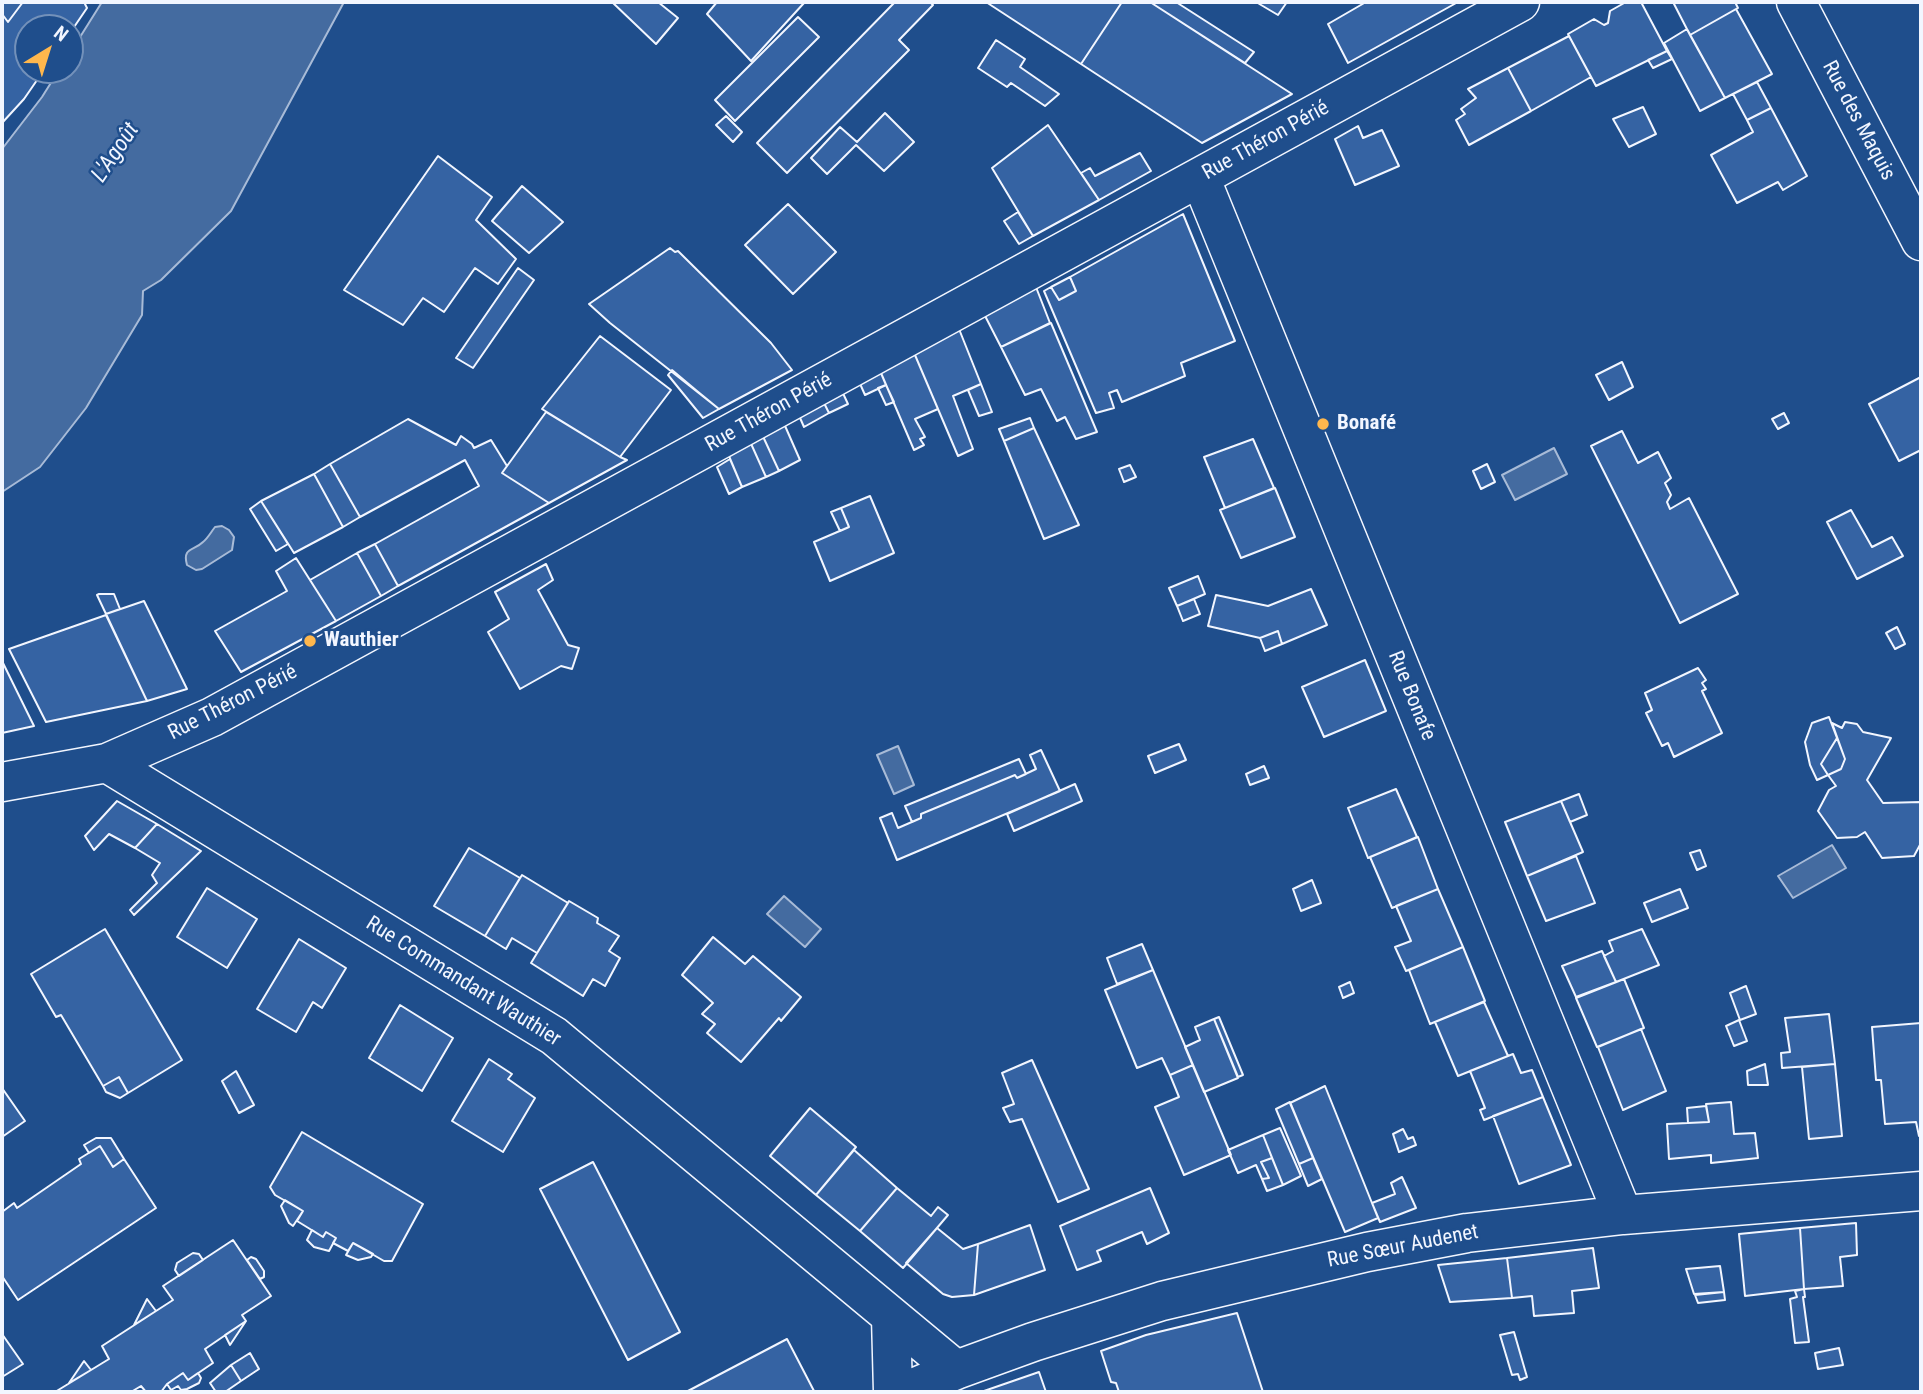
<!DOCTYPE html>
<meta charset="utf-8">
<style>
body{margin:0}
#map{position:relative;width:1923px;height:1394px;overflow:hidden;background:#1f4e8c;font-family:"Roboto Condensed",sans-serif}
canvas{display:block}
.frame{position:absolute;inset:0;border:4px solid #f2f6ff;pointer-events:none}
.north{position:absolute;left:14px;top:14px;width:70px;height:70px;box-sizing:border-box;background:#1f4e8c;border:2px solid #7391ba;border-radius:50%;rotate:38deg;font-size:19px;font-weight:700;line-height:28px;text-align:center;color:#f2f6ff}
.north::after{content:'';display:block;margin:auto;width:24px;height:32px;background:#ffb74d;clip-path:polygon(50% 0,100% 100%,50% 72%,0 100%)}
</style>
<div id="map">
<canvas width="1923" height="1394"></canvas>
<div class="frame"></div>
<div class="north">N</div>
</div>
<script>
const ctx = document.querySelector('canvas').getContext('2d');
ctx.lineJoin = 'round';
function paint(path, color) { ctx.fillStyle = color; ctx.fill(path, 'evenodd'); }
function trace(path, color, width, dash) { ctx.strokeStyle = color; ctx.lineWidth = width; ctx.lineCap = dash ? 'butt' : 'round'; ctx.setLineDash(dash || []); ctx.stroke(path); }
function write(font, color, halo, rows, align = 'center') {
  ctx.font = font + ' "Roboto Condensed",sans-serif'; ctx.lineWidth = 5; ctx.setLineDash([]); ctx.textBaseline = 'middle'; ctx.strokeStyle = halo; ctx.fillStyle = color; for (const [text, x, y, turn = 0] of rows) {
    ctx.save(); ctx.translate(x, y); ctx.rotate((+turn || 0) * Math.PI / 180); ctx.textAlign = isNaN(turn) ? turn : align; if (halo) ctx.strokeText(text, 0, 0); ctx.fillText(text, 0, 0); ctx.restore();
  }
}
const water = new Path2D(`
 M102 2H344L231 211 161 280 143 291 142 315 86 408 40 467 2 492V149L42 97 59 70H70V53Z
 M1554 448 1567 474 1515 500 1502 475Z
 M222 526 229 530 234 537 232 550 202 569 196 570 187 565C182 547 194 551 203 542 208 538 211 532 215 527Z
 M898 746 914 785 894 794 877 755Z
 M1832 845 1846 868 1793 898 1778 876Z
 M784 896 821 929 805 947 767 914Z`);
paint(water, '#446ba0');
trace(water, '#a8bbd7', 2);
const building = new Path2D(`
 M2 2H23L8 22 2 14Z
 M23 2H84L87 8 70 33V28H28V70H44L24 99 2 123V14L8 22Z
 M612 2H658L678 18 656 44Z
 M717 2H803L804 3 751 61 707 14Z
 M895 2H930L933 5 899 40 909 50 787 173 757 143Z
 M986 2H1122L1081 64Z
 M1122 2H1150L1292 94 1202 143 1081 64Z
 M1150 2H1176L1254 52 1245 63Z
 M1256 2H1287L1278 15Z
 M1366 2H1458L1348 63 1328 24Z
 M1626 2H1641L1667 51 1596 86 1568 34 1594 19 1604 25 1608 23 1610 11Z
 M1673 2H1735L1738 8 1690 35Z
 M1736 9 1772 74 1725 98 1690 35Z
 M798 17 819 37 735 121 715 100Z
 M1687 29 1725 98 1700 111 1664 43Z
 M1569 36 1591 77 1531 111 1508 68Z
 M996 40 1025 59 1020 67 1059 94 1045 106 1011 83 1007 87 978 68Z
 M1667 51 1672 59 1653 68 1648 60Z
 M1508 68 1531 111 1469 145 1456 120 1465 114 1461 109 1476 98 1468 89Z
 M1757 82 1771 108 1747 120 1733 94Z
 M1643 107 1656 134 1629 147 1613 119Z
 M1771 108 1807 176 1783 190 1778 182 1737 203 1711 155 1753 132 1747 120Z
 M885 113 914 142 884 171 856 145 827 174 811 158 840 127 857 142Z
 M726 116 742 132 733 142 716 125Z
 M1048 125 1099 200 1033 236 992 168Z
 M1358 126 1363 138 1382 130 1399 166 1355 185 1335 139Z
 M1140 153 1151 171 1099 200 1081 173 1090 168 1095 176Z
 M438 156 492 197 476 220 516 259 498 284 475 268 444 312 423 298 403 325 344 290Z
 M522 186 563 222 529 253 492 221Z
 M788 204 836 252 793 294 745 245Z
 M1018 212 1033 236 1019 244 1004 221Z
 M1183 214 1235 341 1181 363 1185 376 1122 402 1117 390 1109 393 1114 408 1096 413 1044 291 1051 287 1059 300 1076 291 1070 277Z
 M670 248 675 252 678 251 771 343 792 370 719 409 610 323 589 304Z
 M518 268 534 280 473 368 456 358Z
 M1070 277 1076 291 1059 300 1051 287Z
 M1034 282 1050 323 1001 347 982 310Z
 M1051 323 1097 432 1076 439 1065 417 1057 421 1041 389 1025 395 1001 347Z
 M957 324 981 384 953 396 973 449 958 456 912 348Z
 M600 336 671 390 620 457 542 409Z
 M912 348 938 409 915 419 925 437 920 439 924 445 914 450 878 366Z
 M1622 362 1633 387 1609 400 1596 375Z
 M878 366 886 385 865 395 857 377Z
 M672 370 697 391 719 409 703 418 668 375Z
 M1921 377V450L1899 461 1869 404Z
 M981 384 992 412 979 416 968 390Z
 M886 385 894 402 886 405 878 388Z
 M840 387 848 404 829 413 821 397Z
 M821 397 829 413 804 427 797 411Z
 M546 412 620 457 627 460 549 503 502 473Z
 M1784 413 1789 423 1778 429 1772 419Z
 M1030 418 1034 428 1004 441 999 429Z
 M408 419 456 445 461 436 472 444 474 448 491 440 507 466 502 473 549 503 398 586 375 544 479 486 465 460 360 517 330 464Z
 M782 419 800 460 779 471 760 430Z
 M1034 428 1079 525 1044 539 1004 441Z
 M760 430 779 471 766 477 748 437Z
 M1622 431 1638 463 1658 452 1671 478 1665 483 1671 495 1667 502 1670 509 1689 498 1738 594 1680 623 1591 446Z
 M748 437 766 477 742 487 726 449Z
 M1253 439 1274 488 1225 508 1204 457Z
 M730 459 742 487 729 494 717 467Z
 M330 464 360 517 343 527 314 474Z
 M1487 464 1495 482 1481 489 1473 471Z
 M1130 465 1136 477 1124 482 1119 469Z
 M314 474 343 527 294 553 261 501Z
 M1275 488 1295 537 1241 558 1220 510Z
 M870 496 894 553 830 581 814 542 849 527 841 508Z
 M261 501 288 544 276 551 250 509Z
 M841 508 849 527 840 531 831 512Z
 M1851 510 1872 547 1892 537 1903 556 1857 579 1827 522Z
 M375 544 398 586 381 596 357 553Z
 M357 553 381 596 336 621 310 580Z
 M296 558 336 621 241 672 215 631 287 591 276 571Z
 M546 564 553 580 538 590 568 645 579 648 572 669 561 666 520 689 488 632 509 619 495 592Z
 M1198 576 1205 594 1177 606 1169 588Z
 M1311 589 1327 625 1282 644 1278 631 1260 638 1208 626 1216 595 1268 606Z
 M99 594H114L120 609 106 614 97 595Z
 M1194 599 1200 614 1183 621 1177 606Z
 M144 601 187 689 147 701 106 614Z
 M106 615 147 701 46 722 9 649Z
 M1897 627 1905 644 1895 649 1886 633Z
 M1278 631 1282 644 1265 651 1260 638Z
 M1365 660 1386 711 1324 737 1302 687Z
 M2 661 34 726 2 733Z
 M1698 668 1706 680 1702 683 1706 689 1702 691 1722 733 1674 757 1668 743 1662 746 1646 713 1652 710 1645 693Z
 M1829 717 1837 738 1821 764 1828 775 1817 780 1810 765 1805 742 1812 723Z
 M1845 722 1857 724 1863 732 1891 738 1867 780 1883 803 1921 802V843L1914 856 1882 858 1865 832 1857 837 1837 838 1818 811 1829 790 1836 786 1828 775 1841 769 1845 759 1832 723 1842 728Z
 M1837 738 1845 759 1841 769 1828 775 1821 764Z
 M1179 744 1186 760 1155 773 1148 756Z
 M1041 750 1060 791 897 860 880 818 892 813 898 828 921 818V814L1015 775 1017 778 1036 769 1030 755Z
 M1019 759 1026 774 1017 778 1015 775 921 814V818L912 822 905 806Z
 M1264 766 1269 778 1250 785 1246 774Z
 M1075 784 1082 801 1014 831 1007 814Z
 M1396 789 1417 837 1368 858 1348 808Z
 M1579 794 1587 815 1570 822 1561 801Z
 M117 801 157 824 135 848 109 834 94 850 85 836Z
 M1561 801 1583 852 1527 876 1505 822Z
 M157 824 201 851 134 915 130 910 157 883 152 875 160 863 135 848Z
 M1418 837 1438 889 1392 908 1370 857Z
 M469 848 520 878 485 936 434 906Z
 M1700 850 1706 866 1697 870 1690 853Z
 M1576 856 1595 903 1546 921 1527 876Z
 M522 875 568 903 537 953 512 938 506 949 485 936Z
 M1312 880 1321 903 1301 911 1293 889Z
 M207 888 257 919 227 968 177 937Z
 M1438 889 1463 947 1406 971 1395 947 1411 941 1396 906Z
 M1680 889 1688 908 1652 922 1644 903Z
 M569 901 598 918 597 923 619 936 609 951 620 958 605 986 593 979 583 996 531 963Z
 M105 929 182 1060 128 1093 119 1077 103 1086 61 1015 56 1017 31 974Z
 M1642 929 1659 965 1616 982 1604 956 1613 951 1609 941Z
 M713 937 745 964 753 956 801 997 781 1021 779 1018 741 1062 707 1033 715 1024 702 1014 713 1003 682 975Z
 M299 939 346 968 322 1008 313 1002 296 1032 257 1009Z
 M1142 944 1153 970 1117 984 1107 958Z
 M1463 947 1485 1001 1430 1024 1409 970Z
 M1602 951 1616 982 1576 997 1562 966Z
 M1153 970 1193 1065 1170 1075 1162 1058 1137 1068 1105 990Z
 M1624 979 1644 1028 1597 1047 1576 998Z
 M1350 982 1354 993 1343 998 1339 987Z
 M1746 986 1756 1014 1740 1020 1730 993Z
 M1484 1002 1508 1056 1458 1076 1435 1022Z
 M400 1005 453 1038 422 1091 369 1058Z
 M1829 1014 1835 1064 1782 1068 1781 1053 1790 1052 1785 1018Z
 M1219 1017 1243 1075 1238 1077 1214 1019Z
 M1214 1019 1238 1078 1204 1092 1185 1047 1200 1040 1195 1027Z
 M1739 1020 1747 1041 1734 1046 1726 1026Z
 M1921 1023V1136H1919L1916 1122 1885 1124 1881 1080H1876L1872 1027Z
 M1641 1029 1666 1091 1623 1110 1598 1047Z
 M1513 1054 1521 1073 1532 1070 1543 1097 1484 1120 1480 1110 1485 1108 1470 1071Z
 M489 1059 512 1074 508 1079 535 1098 503 1152 452 1121Z
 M1032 1060 1089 1189 1058 1202 1022 1119 1010 1122 1003 1108 1014 1104 1002 1073Z
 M1765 1064 1768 1085H1748L1747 1071Z
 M1835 1064 1842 1136 1809 1139 1802 1067Z
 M1193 1065 1231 1155 1184 1175 1155 1107 1179 1097 1170 1075Z
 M236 1071 254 1105 239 1113 222 1081Z
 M119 1077 128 1093 120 1098 106 1092 103 1086Z
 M1325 1086 1378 1218 1345 1232 1290 1103Z
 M2 1088 25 1121 2 1137Z
 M1543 1097 1571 1165 1519 1184 1493 1116Z
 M1290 1102 1313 1158 1299 1164 1276 1109Z
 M1731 1102 1734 1134 1755 1133 1758 1158 1711 1163V1155L1669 1159 1667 1124 1709 1122 1706 1104Z
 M1706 1106 1709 1122 1688 1123 1687 1108Z
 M810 1108 856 1147 816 1195 770 1156Z
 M1280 1128 1301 1176 1283 1185 1263 1135Z
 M1403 1129 1408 1139 1413 1137 1416 1145 1399 1152 1393 1134Z
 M302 1132 423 1204 392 1261H384L353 1243 348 1251 333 1243 336 1238 326 1232 323 1237 297 1221 303 1211 275 1195 270 1187Z
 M1263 1135 1272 1158 1261 1162 1269 1178 1262 1179 1256 1165 1238 1173 1228 1150Z
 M96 1138H111L124 1159 113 1167 100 1146 89 1153 84 1145Z
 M100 1146 113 1167 124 1159 156 1208 18 1300 2 1276V1212L14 1203 17 1208 81 1164 79 1159Z
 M854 1150 897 1188 860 1231 816 1195Z
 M1272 1158 1283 1185 1267 1191 1262 1179 1269 1178 1261 1162Z
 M1313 1158 1322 1179 1308 1186 1299 1164Z
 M593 1162 680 1332 628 1360 540 1189Z
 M1402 1177 1416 1208 1380 1222 1372 1203 1395 1194 1391 1183Z
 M897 1188 931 1216 938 1207 948 1215 903 1268 860 1231Z
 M1150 1188 1169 1233 1147 1244 1142 1232 1097 1251 1101 1261 1077 1270 1060 1226Z
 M285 1200 303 1211 293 1226 289 1223 281 1206Z
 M1856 1223 1857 1255 1840 1257 1843 1286 1804 1289 1800 1228Z
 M1030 1225 1045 1270 974 1295 978 1244Z
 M937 1228 963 1249 978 1244 974 1295 952 1297 943 1294 906 1263Z
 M1800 1228 1804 1289 1745 1296 1739 1234Z
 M312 1230 323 1237 326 1232 336 1238 329 1251 314 1247 307 1240Z
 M233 1240 271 1296 242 1315 246 1321 205 1349 213 1363 188 1380 183 1373 167 1384 161 1392H146L141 1386 131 1392H55L109 1359 102 1346 173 1300 163 1286Z
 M353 1243 373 1254 371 1257 358 1260 346 1255Z
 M1593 1248 1599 1288 1572 1291 1574 1313 1534 1316 1532 1296 1512 1298 1507 1258Z
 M193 1253 199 1254 203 1260 179 1276 175 1270 177 1263Z
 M251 1257 256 1259 264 1271V1277L260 1279 247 1260Z
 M1507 1258 1512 1298 1450 1302 1438 1265Z
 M1720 1266 1724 1292 1694 1294 1686 1269Z
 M1804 1289 1805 1297H1803L1809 1342 1795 1343 1790 1299 1797 1297 1795 1291Z
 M1724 1292 1725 1300 1698 1303 1695 1295Z
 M147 1299 156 1311 134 1325Z
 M1237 1313 1263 1392H1119L1116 1383 1111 1382 1101 1351 1146 1335Z
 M246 1321 230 1345 225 1335Z
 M1514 1332 1527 1377 1520 1380 1518 1374 1512 1375 1500 1335Z
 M2 1334 23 1364 2 1377Z
 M787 1339 814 1391 812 1392H686Z
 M1839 1348 1843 1365 1818 1369 1815 1353Z
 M250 1353 259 1369 241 1381 231 1365Z
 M84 1361 91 1370 69 1383Z
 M231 1365 241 1381 225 1392H216L210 1383Z
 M1039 1372 1046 1392H984V1391Z
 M183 1373 188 1380 198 1373 201 1378 199 1383 187 1389 181 1390 178 1386 171 1390 167 1384Z`);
paint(building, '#3563a3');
trace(building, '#f2f6ff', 2);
const minor = new Path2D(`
 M1796 2 1921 241
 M1200 177 1623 1215
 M107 763 554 1036 956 1370
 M2 782 107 763 212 717 1520 2
 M891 1317 893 1392
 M904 1392 956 1370 1033 1342 1162 1301 1367 1252 1467 1233 1623 1215 1921 1191`);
trace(minor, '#f2f6ff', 41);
trace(minor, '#1f4e8c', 38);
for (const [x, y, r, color] of [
 [1323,424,7,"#ffb74d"],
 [310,641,7,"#ffb74d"]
]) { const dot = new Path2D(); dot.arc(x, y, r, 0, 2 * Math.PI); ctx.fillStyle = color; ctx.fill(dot); trace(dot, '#1f4e8c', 2.5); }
write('21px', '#f2f6ff', '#1f4e8c', [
 ["Rue des Maquis",1858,121,62],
 ["Rue Théron Périé",1266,141,-29],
 ["Rue Théron Périé",769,413,-29],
 ["Rue Bonafe",1411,696,68],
 ["Rue Théron Périé",233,703,-27],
 ["Rue Commandant Wauthier",463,982,32],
 ["Rue Sœur Audenet",1403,1247,-11]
]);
write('bold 21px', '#f2f6ff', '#1f4e8c', [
 ["Bonafé",1337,424],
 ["Wauthier",324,641]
], 'left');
write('italic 23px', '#f2f6ff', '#1f4e8c', [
 ["L'Agoût",116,153,-56]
]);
</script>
